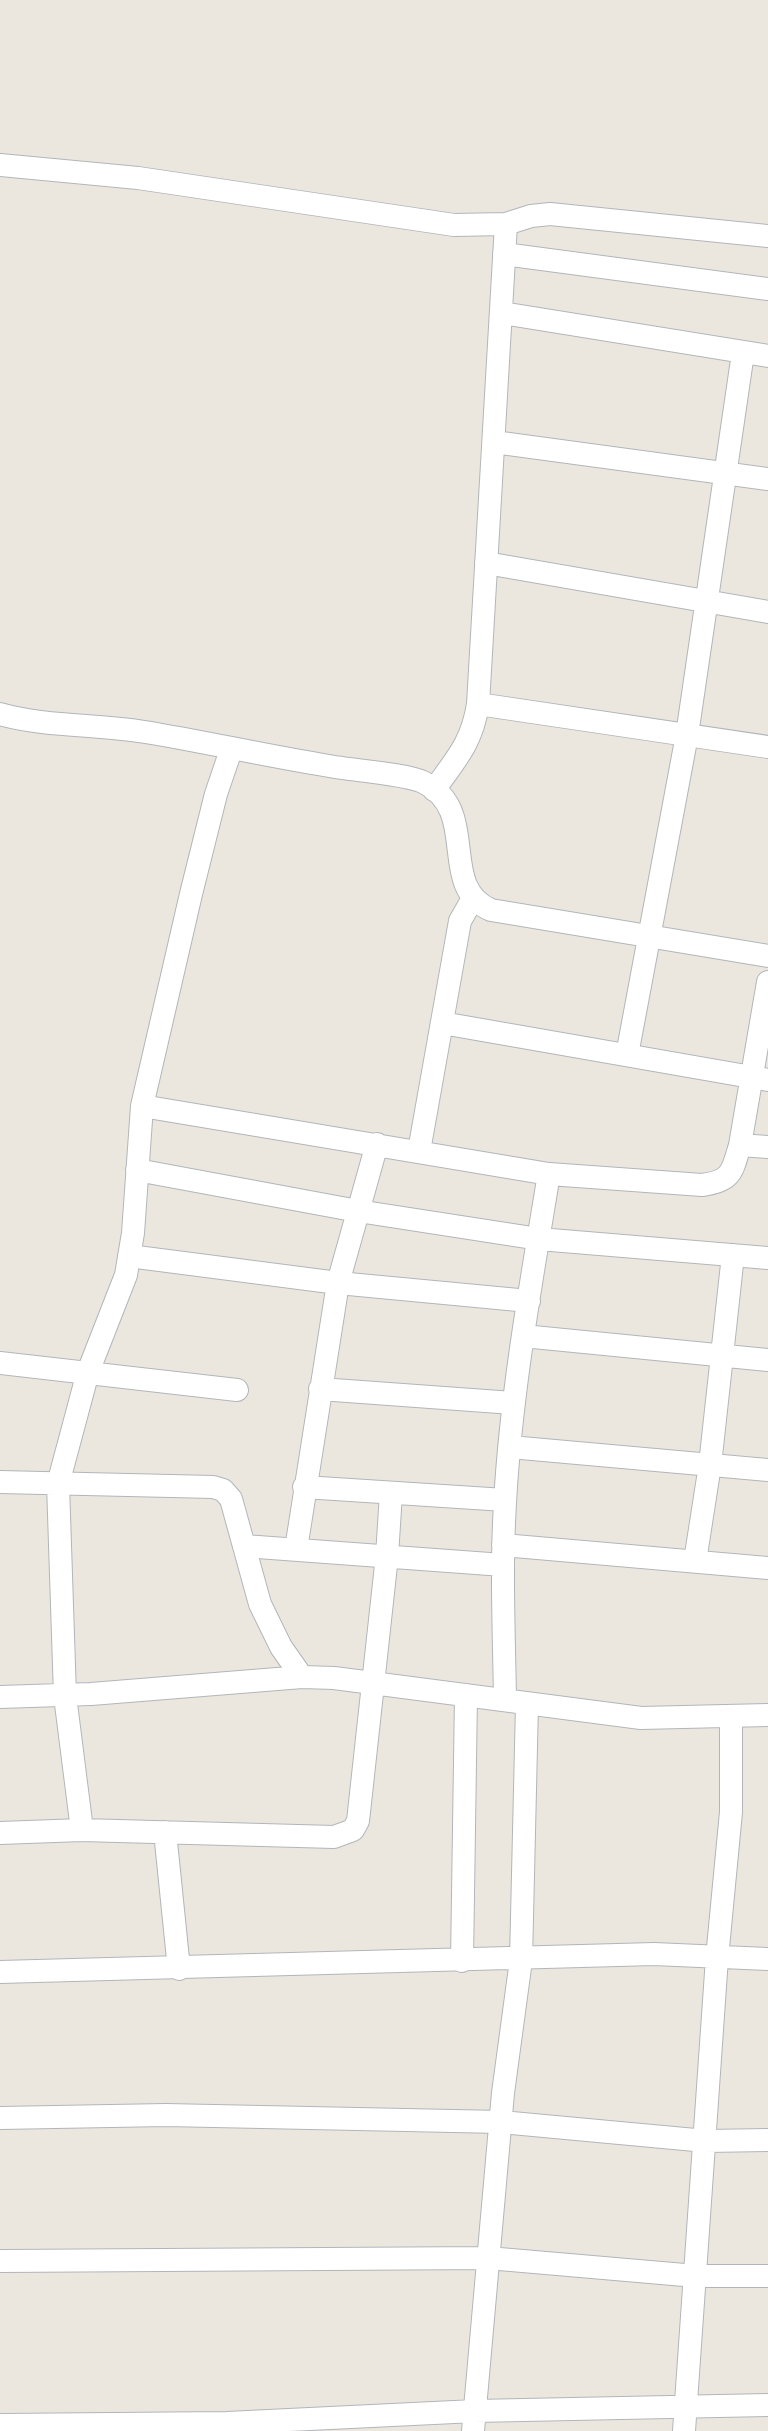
<!DOCTYPE html>
<style>
body{margin:0}
canvas{display:block;background:#ebe7df}
</style>
<canvas width="768" height="2431"></canvas>
<script>
const ctx = document.querySelector('canvas').getContext('2d');
ctx.lineJoin = 'round';
function trace(path, color, width, dash) { ctx.strokeStyle = color; ctx.lineWidth = width; ctx.lineCap = dash ? 'butt' : 'round'; ctx.setLineDash(dash || []); ctx.stroke(path); }
const street = new Path2D(`
 M0 165 138 178 454 225 506 224 531 216 550 214 768 236
 M504 254 768 289
 M502 313 768 356
 M494 442 768 479
 M486 563 768 612
 M478 704 768 747
 M0 714C47 727 97 724 145 732 206 742 267 756 329 766 350 770 406 774 423 782 482 811 436 886 491 910L768 956
 M434 790C456 759 472 743 478 704L506 224
 M442 1023 768 1080
 M627 1055 687 735 743 353
 M142 1106 549 1174 702 1185C732 1181 732 1172 740 1145L768 982
 M740 1145 768 1147
 M419 1151 460 921 472 900
 M137 1170 358 1211 539 1239 768 1258
 M129 1256 338 1283 529 1301
 M523 1336 768 1360
 M0 1363 237 1390
 M320 1389 513 1403
 M510 1447 768 1470
 M0 1482 213 1487 223 1490 231 1499 260 1604 281 1647 302 1677
 M304 1487 505 1500
 M503 1545 768 1568
 M244 1546 503 1565
 M296 1549 338 1283 377 1144
 M695 1561 710 1465 733 1255
 M0 1697 91 1694 302 1677 334 1678 641 1718 768 1715
 M505 1699C504 1634 501 1568 505 1503 511 1393 531 1283 549 1174
 M82 1830 65 1696 58 1484 88 1372 126 1275 133 1233 142 1106 191 894 216 794 231 750
 M165 1832 179 1969
 M0 1833 82 1830 334 1837 353 1830 358 1821 387 1556 391 1493
 M462 1961 466 1695
 M0 1972 654 1954 768 1959
 M0 2118 166 2115 501 2122 706 2141 768 2140
 M0 2261 488 2258 696 2276H768
 M0 2425 227 2423 475 2411 768 2405
 M473 2431 503 2093 521 1960 527 1704
 M684 2431 717 1958 731 1812V1717`);
trace(street, '#b2b6ba', 24);
trace(street, '#fff', 22);
</script>
